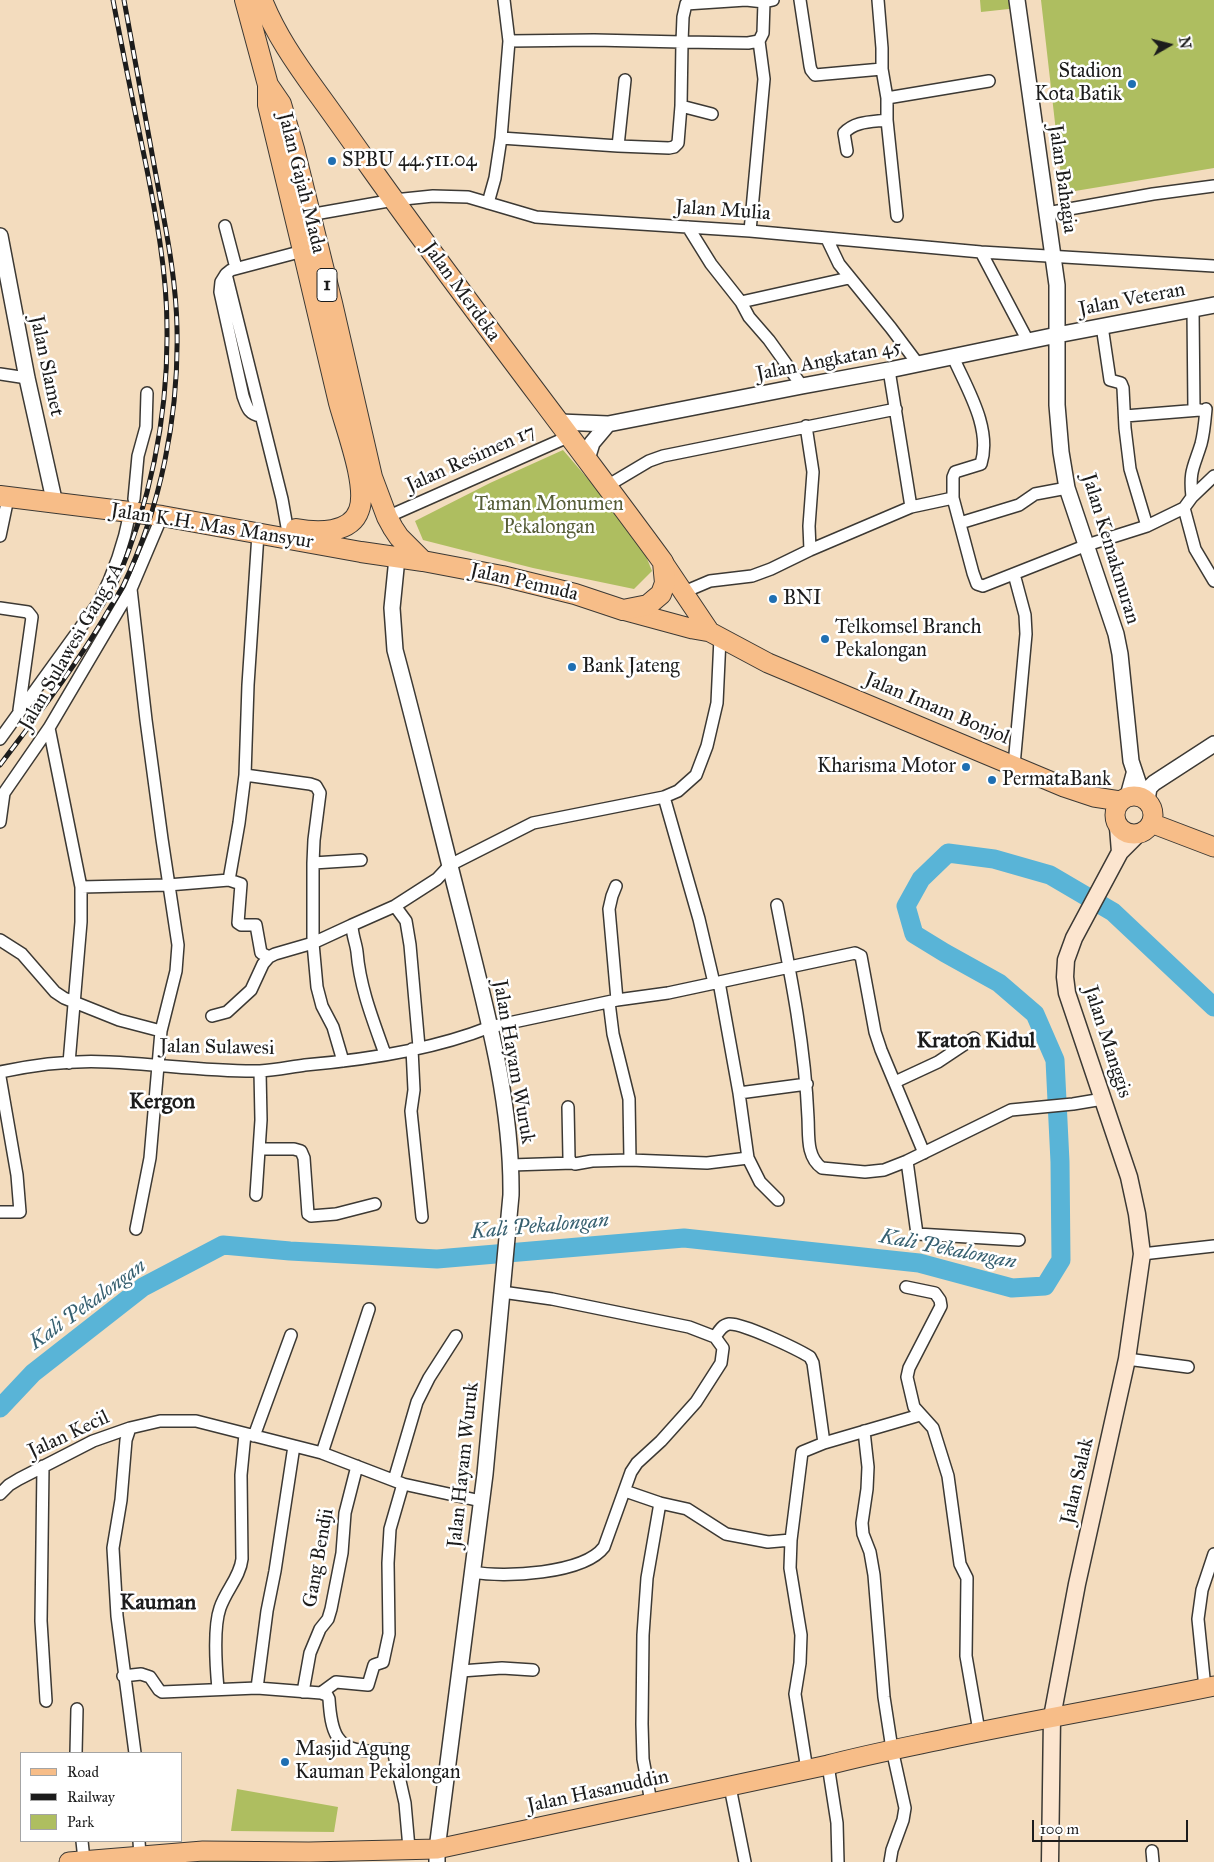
<!DOCTYPE html>
<style>
body{margin:0}
#map{position:relative;width:1214px;height:1862px;overflow:hidden;background:#f3dcbe;font-family:"IM FELL Great Primer",serif}
canvas{display:block}
.legend{position:absolute;left:20px;top:1752px;width:162px;height:90px;box-sizing:border-box;background:#fff;border:1px solid #a4a4a4;margin:0;padding:6px 9px;list-style:none;font-size:15px;color:#1c1c1c}
.legend li{display:flex;align-items:center;gap:10px;height:25px}
.legend b{width:25px;border:1px solid #a4a4a4}
.north{position:absolute;left:1144px;top:20px;width:50px;height:50px;-webkit-text-stroke:4px #fff;paint-order:stroke;rotate:82deg;font-size:14px;font-weight:700;line-height:20px;text-align:center;color:#1c1c1c}
.north::after{content:'';display:block;margin:auto;width:18px;height:22px;background:#1c1c1c;clip-path:polygon(50% 0,100% 100%,50% 72%,0 100%)}
.scale{position:absolute;left:1032px;top:1820px;width:156px;height:22px;box-sizing:border-box;border:2px solid #1c1c1c;border-top:0;padding-left:6px;font-size:15px;line-height:18px;white-space:nowrap;color:#1c1c1c;-webkit-text-stroke:4px #fff;paint-order:stroke}
</style>
<div id="map">
<canvas width="1214" height="1862"></canvas>
<ul class="legend">
<li><b style="height:6px;background:#f7bd88"></b>Road</li>
<li><b style="height:6px;background:#1c1c1c"></b>Railway</li>
<li><b style="height:14px;background:#aebe60"></b>Park</li>
</ul>
<div class="north">N</div>
<div class="scale">100 m</div>
</div>
<script>
const ctx = document.querySelector('canvas').getContext('2d');
ctx.lineJoin = 'round';
function paint(path, color) { ctx.fillStyle = color; ctx.fill(path, 'evenodd'); }
function trace(path, color, width, dash) { ctx.strokeStyle = color; ctx.lineWidth = width; ctx.lineCap = dash ? 'butt' : 'round'; ctx.setLineDash(dash || []); ctx.stroke(path); }
function write(font, color, halo, rows, align = 'center') {
  ctx.font = font + ' "IM FELL Great Primer",serif'; ctx.lineWidth = 5; ctx.setLineDash([]); ctx.textBaseline = 'middle'; ctx.strokeStyle = halo; ctx.fillStyle = color; for (const [text, x, y, turn = 0] of rows) {
    ctx.save(); ctx.translate(x, y); ctx.rotate((+turn || 0) * Math.PI / 180); ctx.textAlign = isNaN(turn) ? turn : align; if (halo) ctx.strokeText(text, 0, 0); ctx.fillText(text, 0, 0); ctx.restore();
  }
}
paint(new Path2D(`
 M980 0H1018V8L981 12Z
 M1041 0H1214V168L1063 193Z
 M563 450 619 515 642 546 652 571 634 589 533 568 423 540 415 521 490 483Z
 M237 1789 338 1807 334 1832 231 1831Z
 M298 1858 303 1862H171L173 1861Z`), '#aebe60');
trace(new Path2D(`
 M0 1408 33 1373 143 1287 223 1245 290 1251 437 1259 684 1238 919 1263 1012 1288 1045 1286 1061 1260 1060 1162 1055 1060 1035 1014 999 983 945 953 914 934 906 906 921 879 948 853 994 859 1050 875 1113 912 1214 1007`), '#59b4d7', 19);
const minor = new Path2D(`
 M800 0 810 66 811 70 815 75 882 69 887 98V120L897 216
 M878 0 882 48V69
 M764 2 746 0 686 4 683 17 682 42 748 43 759 41 763 33 764 2 773 0
 M887 98 989 81
 M681 106 712 114
 M501 138 618 146 669 148 674 147 678 143 681 106 682 42 594 40 509 41
 M618 146 625 80
 M847 151 844 133C855 121 871 122 887 120
 M488 203 495 178 501 138 509 41 504 0
 M1047 213 1153 194 1214 186
 M309 215 394 200 433 196 468 197 536 217 562 219 750 231 981 252 1214 266
 M225 226 236 268
 M688 227 711 264 741 302
 M750 231 764 79 759 41
 M827 239 839 264 891 328 918 364
 M981 252 1028 341
 M226 274 221 282 220 292 243 396C247 407 248 414 261 416
 M1193 309 1194 410
 M1102 326 1110 380 1121 383 1123 388 1125 428 1130 469 1147 526
 M953 357C967 389 992 428 981 464L955 472 953 477V498
 M889 370 911 507
 M0 374 27 378
 M802 386 769 340 749 317 741 302 849 278
 M1125 416 1200 410
 M806 426 813 472 809 526 810 550
 M1214 476 1192 497 1184 508 1195 549 1214 581
 M607 486 649 461 663 456 896 409
 M1192 497C1189 470 1194 467 1201 444 1204 433 1205 420 1206 409
 M134 499 138 456 146 427 147 393
 M387 517 570 436
 M960 523 1019 505 1035 494 1067 488
 M287 527 282 499 226 274 231 270 303 251
 M258 534 248 685 245 775 239 823 229 880 241 884 238 923 241 925H256L261 953 269 957
 M0 536 8 498
 M1014 574 1025 615 1026 634 1014 765
 M131 589 146 720 162 839 178 945 176 971 161 1031 150 1158 136 1229
 M684 592 710 581 752 576 771 569 810 550 911 507 953 498 973 573 977 584 983 586 1087 545 1147 526 1184 508
 M0 608 28 612 32 617 19 710
 M49 728 81 887V922L69 1063
 M0 739 99 602C114 573 124 544 130 512
 M245 775 310 784 316 786 320 793 314 840 313 863V943L317 987 322 1006 333 1027 343 1061
 M664 797 699 919 714 983
 M0 822 4 793 49 728 131 589 162 516
 M313 863 361 860
 M616 886 612 896 609 909 617 1000
 M81 887 168 885 229 880
 M777 905C791 976 805 1046 808 1118 809 1135 806 1157 822 1168L865 1172 884 1170 907 1161 1011 1110 1073 1104 1103 1099
 M395 906 406 921 410 945 419 1047
 M0 940 22 954 55 992 64 998 119 1020 161 1031
 M609 1002 613 1034 629 1099 630 1160
 M212 1016 227 1012 251 990 263 964 269 957 275 954 313 943 352 925
 M412 1049 414 1090 411 1111 422 1217
 M385 1054C373 1020 360 988 357 952 356 943 352 935 352 925L395 906 437 879 450 865 533 823 664 797 678 791 696 775 707 746 717 703 720 638
 M0 1072C33 1065 75 1060 109 1062 158 1064 211 1072 260 1071 275 1070 290 1067 305 1065 364 1060 435 1049 490 1027L617 1000 668 993 855 953 861 956 875 1032 881 1050 924 1153
 M0 1077 17 1175 20 1212H0
 M895 1082 938 1062 974 1038
 M739 1093 807 1084
 M568 1107 569 1158 571 1162 575 1164 592 1161 630 1160 707 1163 748 1158 739 1093 719 982
 M259 1149H294L301 1151 304 1158 308 1214 311 1216 336 1214 375 1204
 M748 1158 760 1182 778 1200
 M907 1161 917 1234 1019 1240
 M511 1165 573 1163
 M256 1195 261 1120 260 1071
 M1142 1254 1214 1246
 M906 1287 935 1293 940 1300 941 1306 909 1368 907 1377 914 1407 933 1428 948 1476 960 1564 967 1578 966 1656 979 1731
 M715 1337C719 1331 722 1325 729 1324 743 1323 797 1349 810 1357L813 1363 824 1443
 M1127 1359 1188 1367
 M130 1428 126 1440 121 1500 113 1548 117 1616 135 1753
 M864 1431 868 1467 867 1489 862 1523 863 1534 870 1552 874 1575 884 1697 892 1749 905 1808 903 1820 892 1850 890 1862
 M254 1436 291 1335
 M322 1453 369 1309
 M43 1466 41 1621 46 1701
 M394 1480 417 1402 429 1378 456 1336
 M625 1491 660 1503 687 1509 726 1534 768 1542 791 1540 802 1452 824 1443 920 1415
 M0 1494 9 1485 19 1479 93 1441 130 1428 160 1421H196L322 1453 403 1484 481 1501
 M791 1540 790 1568 801 1635 800 1663 795 1694 807 1770
 M473 1572C503 1578 584 1574 604 1547L631 1472 637 1463 661 1441 696 1402 721 1363 723 1348 715 1337 689 1327 552 1299 502 1292
 M461 1671 502 1668 533 1670
 M123 1676 141 1674 150 1677 159 1690 162 1692 257 1688 321 1693 327 1695 329 1699C331 1730 335 1752 373 1751 380 1751 387 1748 393 1750L405 1803 409 1848
 M257 1688 267 1611 275 1571 294 1446
 M1205 1688 1198 1619 1202 1590 1214 1554
 M218 1689C216 1667 213 1628 220 1608 226 1590 240 1577 242 1559L241 1475 245 1434
 M303 1692 310 1653 320 1629 328 1619 331 1609 342 1553 345 1513 357 1466
 M321 1693 336 1682 368 1685 374 1665 383 1662 389 1634 388 1563 390 1529 403 1484
 M76 1753 77 1709
 M828 1765 837 1823 838 1862
 M730 1787 745 1862
 M651 1802 643 1759 642 1724 643 1635 647 1578 660 1503
 M82 1841 84 1860
 M139 1841 140 1856
 M1152 1851 1153 1862`);
const tertiary = new Path2D(`
 M1017 0 1057 285V405L1061 452 1067 488 1116 634 1120 654 1131 761 1143 797
 M0 236 27 378 55 504
 M560 422 608 424 802 386 889 370 1057 335 1214 305
 M587 459 592 443 608 424
 M397 558 392 608 395 650C419 739 440 828 463 917 486 1009 512 1101 511 1195L485 1474 437 1849V1862
 M1128 796 1134 774
 M1147 800 1149 788 1154 783 1214 744`);
const secondary = new Path2D(`
 M1118 827 1120 852
 M1050 1862 1052 1717 1077 1584 1127 1359 1142 1254 1137 1214 1129 1177 1067 993 1065 977 1066 960 1074 938 1120 852 1138 834`);
const primary = new Path2D(`
 M663 562 710 632
 M623 610 693 629 710 632 768 663 1064 787 1094 797 1120 801
 M1115 815a19 19 0 1 1 38 0a19 19 0 1 1-38 0Z
 M1151 823 1214 847
 M69 1862 203 1851 309 1852 437 1849 828 1765C869 1754 912 1746 954 1737 1040 1719 1127 1704 1214 1686`);
const trunk = new Path2D(`
 M245 0 268 85 281 104 294 149 332 303 372 477 387 517 393 528 399 537 423 561
 M268 85V105C292 204 316 304 339 403 346 429 368 486 359 510 351 534 317 533 296 529
 M0 496 162 516 361 552 423 561 502 576 575 594 623 610 648 605 661 594 665 583 663 562C567 431 467 303 373 171 354 144 335 117 316 91 295 62 275 33 262 0`);
trace(minor, '#3c3934', 14);
trace(tertiary, '#3c3934', 18);
trace(secondary, '#3c3934', 19);
trace(primary, '#3c3934', 21);
trace(trunk, '#3c3934', 22);
trace(minor, '#fff', 11);
trace(tertiary, '#fff', 15);
trace(secondary, '#fce5cf', 16);
trace(primary, '#f7bd88', 19);
trace(trunk, '#f7bd88', 20);
const rail = new Path2D(`
 M113 0C123 53 134 107 145 160 156 215 167 272 167 329 168 416 150 503 116 583
 M0 765C36 717 73 670 104 618 110 607 117 597 123 586 161 507 179 415 177 328 176 278 166 230 157 181 146 121 135 60 124 0`);
trace(rail, '#1c1c1c', 5);
trace(rail, '#fff', 3, [9]);
for (const [x, y, r, color] of [
 [1132,84,5,"#1f6fb2"],
 [332,161,5,"#1f6fb2"],
 [773,599,5,"#1f6fb2"],
 [825,639,5,"#1f6fb2"],
 [572,667,5,"#1f6fb2"],
 [966,767,5,"#1f6fb2"],
 [992,780,5,"#1f6fb2"],
 [285,1762,5,"#1f6fb2"]
]) { const dot = new Path2D(); dot.arc(x, y, r, 0, 2 * Math.PI); ctx.fillStyle = color; ctx.fill(dot); trace(dot, '#fff', 2); }
for (const [x, y, w] of [
 [327,285,20]
]) { const box = new Path2D(); box.roundRect(x - w / 2, y - 16.5, w, 33, 4); ctx.fillStyle = '#fff'; ctx.fill(box); trace(box, '#1c1c1c', 1); }
write('bold 19px', '#1c1c1c', null, [
 ["1",327,285]
]);
write('20px', '#1c1c1c', '#fff', [
 ["Stadion",1122,72,"right"],
 ["Kota Batik",1122,95,"right"],
 ["SPBU 44.511.04",342,161],
 ["BNI",783,599],
 ["Telkomsel Branch",835,628],
 ["Pekalongan",835,651],
 ["Bank Jateng",582,667],
 ["Kharisma Motor",956,767,"right"],
 ["PermataBank",1002,780],
 ["Masjid Agung",295,1750],
 ["Kauman Pekalongan",295,1773]
], 'left');
write('20px', '#1c1c1c', '#fff', [
 ["Jalan Bahagia",1062,179,82],
 ["Jalan Gajah Mada",301,183,76],
 ["Jalan Mulia",723,211,4],
 ["Jalan Merdeka",461,292,54],
 ["Jalan Veteran",1132,300,-11],
 ["Jalan Angkatan 45",829,361,-11],
 ["Jalan Slamet",46,366,78],
 ["Jalan Resimen 17",471,459,-24],
 ["Jalan K.H. Mas Mansyur",212,527,9],
 ["Jalan Kemakmuran",1110,549,73],
 ["Jalan Pemuda",524,583,13],
 ["Jalan Sulawesi Gang 5A",72,647,-60],
 ["Jalan Imam Bonjol",937,709,23],
 ["Jalan Manggis",1107,1042,72],
 ["Jalan Sulawesi",217,1048,1],
 ["Jalan Hayam Wuruk",513,1062,80],
 ["Jalan Kecil",69,1435,-25],
 ["Jalan Hayam Wuruk",464,1465,-84],
 ["Jalan Salak",1078,1481,-77],
 ["Gang Bendji",319,1558,-80],
 ["Jalan Hasanuddin",598,1792,-12]
]);
write('20px', '#565d37', '#fff', [
 ["Taman Monumen",549,505],
 ["Pekalongan",549,528]
]);
write('italic 21px', '#376070', '#fff', [
 ["Kali Pekalongan",540,1227,-5],
 ["Kali Pekalongan",948,1250,11],
 ["Kali Pekalongan",88,1305,-36]
]);
write('bold 22px', '#1c1c1c', '#fff', [
 ["Kraton Kidul",976,1042],
 ["Kergon",162,1103],
 ["Kauman",158,1604]
]);
</script>
